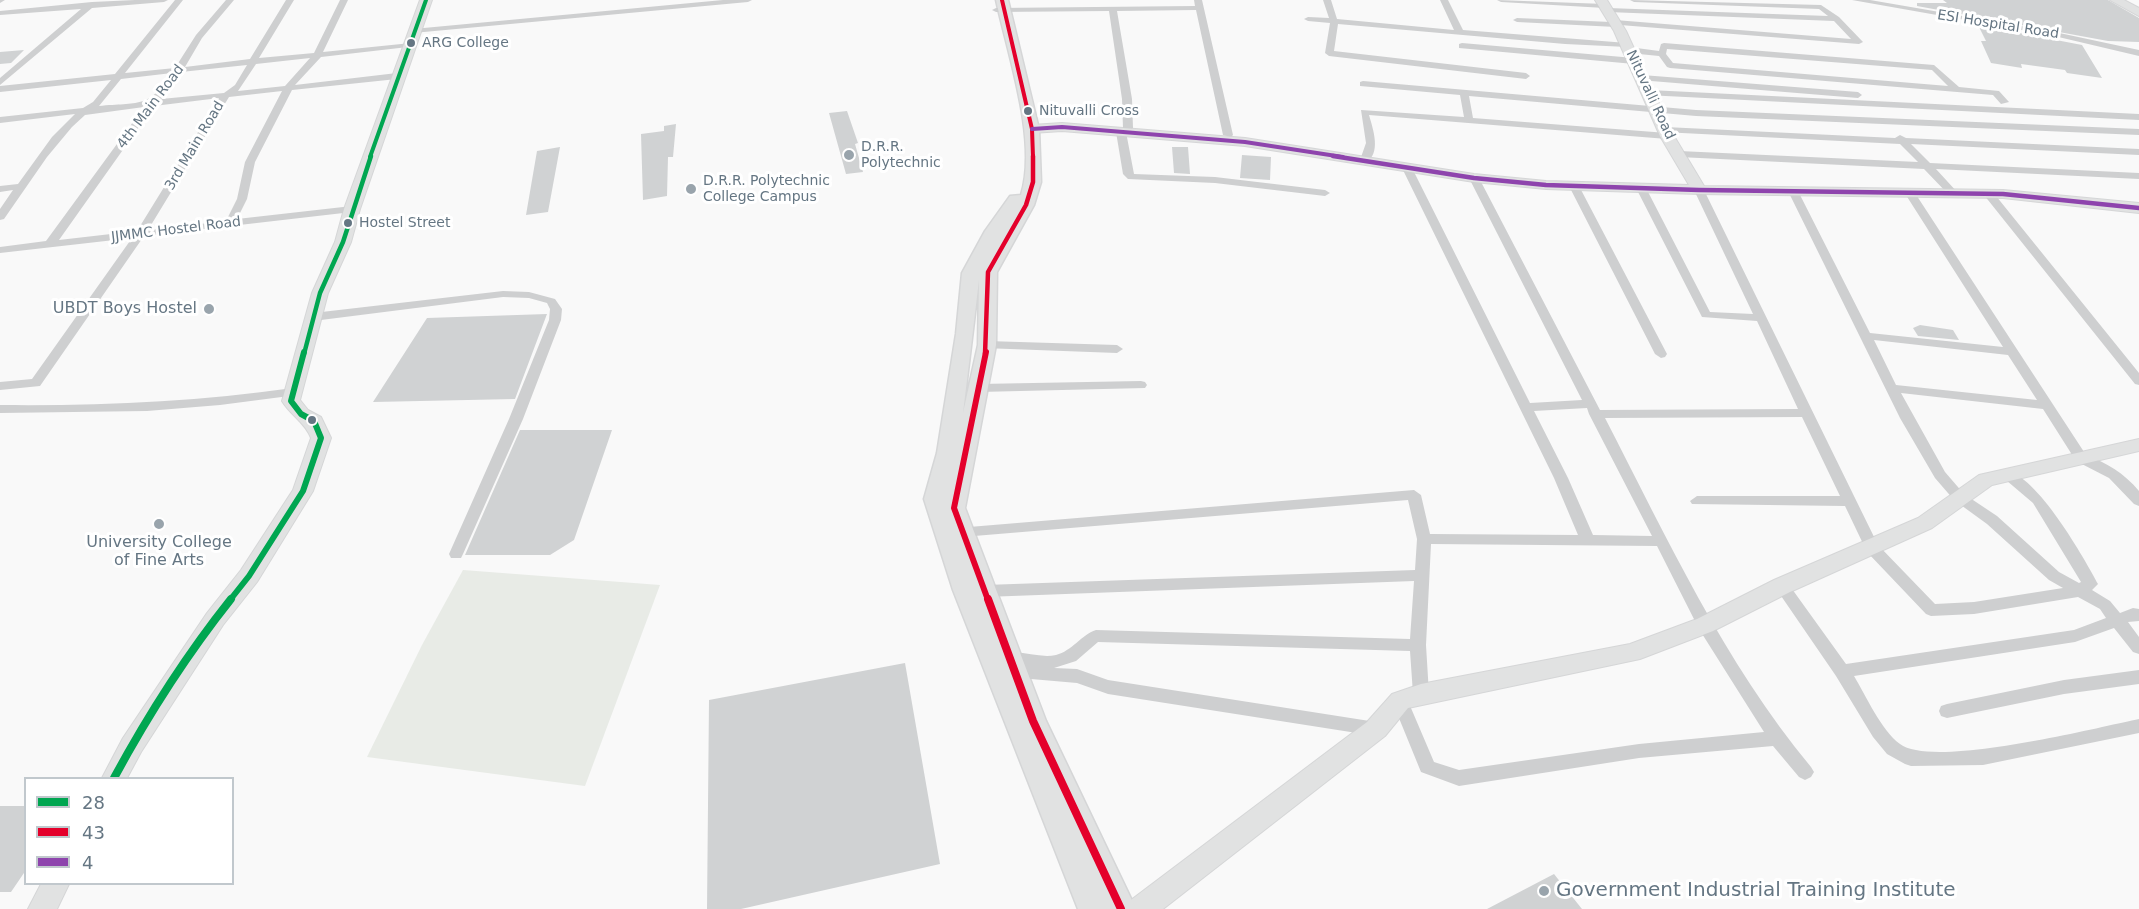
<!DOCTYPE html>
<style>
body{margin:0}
#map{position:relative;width:2139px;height:909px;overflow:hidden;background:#f9f9f9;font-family:"DejaVu Sans",sans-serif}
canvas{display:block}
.legend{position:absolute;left:24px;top:777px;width:210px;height:108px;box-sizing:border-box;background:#fff;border:2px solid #c1c8cd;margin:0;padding:8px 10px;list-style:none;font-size:18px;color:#657683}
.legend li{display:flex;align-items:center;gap:12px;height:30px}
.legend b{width:30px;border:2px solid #c1c8cd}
</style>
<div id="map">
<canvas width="2139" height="909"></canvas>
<ul class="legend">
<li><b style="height:8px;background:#00a651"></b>28</li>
<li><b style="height:8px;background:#e4002b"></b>43</li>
<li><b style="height:8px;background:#8e44ad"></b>4</li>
</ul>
</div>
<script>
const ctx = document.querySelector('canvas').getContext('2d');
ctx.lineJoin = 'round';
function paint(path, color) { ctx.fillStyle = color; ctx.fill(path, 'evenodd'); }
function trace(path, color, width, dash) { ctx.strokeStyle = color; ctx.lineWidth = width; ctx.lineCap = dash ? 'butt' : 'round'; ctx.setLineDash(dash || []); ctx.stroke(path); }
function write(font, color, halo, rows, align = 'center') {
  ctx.font = font + ' "DejaVu Sans",sans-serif'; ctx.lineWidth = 6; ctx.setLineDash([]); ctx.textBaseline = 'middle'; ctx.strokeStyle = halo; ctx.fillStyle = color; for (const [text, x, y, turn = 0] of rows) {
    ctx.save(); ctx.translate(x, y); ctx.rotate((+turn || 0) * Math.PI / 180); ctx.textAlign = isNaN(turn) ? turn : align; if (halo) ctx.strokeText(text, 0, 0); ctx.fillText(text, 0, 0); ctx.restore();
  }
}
paint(new Path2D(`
 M463 570 660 585 585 786 367 757 422 645Z`), '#e8ebe6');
paint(new Path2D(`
 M1943 0H2108L2139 18V42L2108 41 1917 6V3H1947Z
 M1978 25 2082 45 2102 78 2067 73 2065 70 2021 64 2022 68 1991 63 1981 41H1986Z
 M24 50 11 63 0 64V52Z
 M847 111 858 143 855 144 863 172 846 174 829 113Z
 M676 124 673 157H668L667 196 643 200 641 134 664 131V126Z
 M560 147 548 212 526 215 537 151Z
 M1172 147H1188L1190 174 1174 173Z
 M1242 155 1271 157 1270 180 1240 178Z
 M547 314 515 399 373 402 427 318Z
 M1920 325 1953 330 1959 340 1918 336 1913 328Z
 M520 430H612L574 540 550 555H465Z
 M905 663 940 864 741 909H707L709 700Z
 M0 806H26V870L11 892H0Z
 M1554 874 1582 909H1487Z`), '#d0d2d3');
const secondary = new Path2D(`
 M420 0H432L360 209 351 242 328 293 300 400 308 410 321 417 331 438 313 491 257 582 223 625 141 752 127 778H102L123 738 207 613 241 570 293 490 311 438C305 422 291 416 282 401L312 293 335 242 344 209Z
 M1595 0H1607L1626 31 1674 136 1704 186 2003 190 2139 203V213L2003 198 1699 194 1546 189 1474 182 1245 146 1062 131 1032 133 1025 129 1032 125 1062 123 1245 138 1474 174 1546 181 1689 185 1660 136 1614 31Z
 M2110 0H2124L2139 8V16Z
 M2139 439V451L1992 485 1932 528 1790 592 1713 631 1640 659 1408 708 1385 736 1163 909H1127L1131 900 1367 722 1392 694 1421 684 1630 644 1697 619 1774 580 1918 518 1979 475Z
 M41 884H69L57 909H28Z`);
const primary = new Path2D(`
 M996 0H1008L1039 129 1041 182 1034 205 997 272 996 345 965 508 1046 721 1136 909H1078L953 590 924 499 937 453 956 334 962 273 985 231 1010 196 1021 195C1038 142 1008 55 996 0ZM979 280 978 345 963 413Z`);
trace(secondary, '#d5d6d7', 2);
trace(primary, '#d5d6d7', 3);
paint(new Path2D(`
 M0 0H5L0 3Z
 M135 0H168L164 2 92 8 0 85V78L81 9 0 15V11L92 2Z
 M175 0H183L125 73 175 68 196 35 226 0H234L202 38 185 67 250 59 286 0H294L259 58 314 53 340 0H348L323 52 411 43V47H408L321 57 295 85 397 73 401 76 397 79 292 90 255 162 247 199 237 219 352 206 357 209 352 212 144 236 40 386 0 390V382L32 379 132 238 0 253V247L46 241 144 107 85 115 72 127 47 157 4 219 0 220V209L13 190 0 192V186L18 184 52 137 75 114 0 123V117L83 108 93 102 111 80 0 92V86L115 74ZM310 58 285 86 238 91 256 64ZM247 65 235 85 224 93 161 99 167 94 181 72ZM172 73C149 109 138 102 99 106L121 79ZM282 91 245 162 237 199 226 221 148 230 229 97ZM219 98 137 231 59 240 154 106Z
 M723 0H752L748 2 413 33 409 31 413 29Z
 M1194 0H1202L1233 135 1231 137 1223 135 1196 10 1117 11 1132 99 1133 128 1128 131 1123 128 1122 99 1109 11 996 12 992 10 996 8 1195 6Z
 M1323 0H1331L1337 19 1454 30 1440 0H1448L1463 30 1627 43 1631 45 1627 47 1565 44 1338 24 1334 51 1526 73 1530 76 1526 79 1329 56 1325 53 1330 23 1308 21 1304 19 1308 17 1329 18Z
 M1497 0 1605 4 1609 6 1605 8 1501 2Z
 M1630 0 1821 5 1839 17 1863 42 1859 44 1620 25 1616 27 1517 22 1513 20 1517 18 1611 22 1615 20 1851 39 1834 21 1608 12 1604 10 1608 8 1828 16 1819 9 1634 2Z
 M1852 0H1870L2050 31 2139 50V56L2050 35Z
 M1462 43 1634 58 1638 61 1634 64 1459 48V44Z
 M1664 43 1934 65 1959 87 1999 91 2009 102 2001 104 1993 95 1670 68 1667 67 1659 56 1629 53 1625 50 1629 47 1659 51 1661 44ZM1667 49 1932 70 1948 86 1673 63 1666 54Z
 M1642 75 1858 92 1862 95 1858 98 1639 80 1638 78Z
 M1363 81 1696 110 2139 129V135L1696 116 1469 96 1473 118 1667 133 1672 136 1667 139 1369 115C1373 129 1382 154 1365 163L1360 160 1366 143 1361 110 1464 117 1460 95 1360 86V82Z
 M1649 90 2139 114V120L1646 95V91Z
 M1665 127 1895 138 1900 135 1906 138 2139 149V155L1911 144 1930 163 2139 173V179L1936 169 1958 193 1953 196 1949 195 1924 169 1679 157 1674 154 1679 151 1918 162 1900 144 1662 132V128Z
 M1121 129 1126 132 1134 174 1215 177 1325 190 1330 193 1325 196 1215 183 1128 179 1123 174 1116 132Z
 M1407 165 1412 168 1530 403 1582 400 1469 178 1470 176H1478L1479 178 1600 410 1798 409 1757 321 1702 317 1636 188 1641 185 1646 188 1710 312 1753 314 1694 190 1695 188H1703L1878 545 1935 604 1974 602 2063 588 2049 580 1987 524 1954 500 1935 478 1900 418 1788 191 1793 188 1798 191 1870 333 2003 347 1904 192 1909 189 1913 190 2086 455C2107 463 2124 473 2139 491V506L2134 504 2109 478 2076 461 2043 409 1901 393 1945 472 1964 494 1997 516 2059 572 2079 583 2081 582 2033 503 2000 475 2002 472C2031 464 2086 561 2098 584L2092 590 2110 601 2120 613 2133 608 2139 609V621L2128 622 2139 637V654L2133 652 2114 628 2075 642 1854 676C1866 696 1881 730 1900 744 1933 769 2095 728 2139 719V733L1983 765 1911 766 1905 764 1887 754 1873 737 1836 676 1777 590 1774 586 1777 582H1787L1846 664 2074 630 2106 618 2100 609 2078 597 1974 614 1931 616 1926 614 1867 552 1845 506 1692 504 1690 501 1697 496H1840L1802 417 1605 418C1667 538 1724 662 1811 767L1814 772 1811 777 1805 780 1799 777 1773 746 1639 758 1459 786 1421 772 1392 701 1394 696 1400 694 1406 696 1408 701 1434 762 1459 770 1639 744 1764 732 1699 629 1657 546 1431 544 1426 645 1429 694 1427 699 1421 701 1415 699 1413 694 1410 651 1098 642 1076 661 1054 668 1077 669 1108 680 1376 722 1382 724 1384 729 1382 734 1376 736 1108 694 1077 683 1008 677 1006 672 1008 667 1013 666 1004 664 1002 659 1004 654C1021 649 1039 659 1056 655 1072 651 1081 635 1096 630L1410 639 1414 581 985 597 980 595 977 591 980 587 985 585 1415 570 1417 539 1408 500 962 537 957 536 955 532 957 528 1414 490 1421 495 1430 534 1578 535 1554 478 1402 168ZM1874 340 2008 355 2037 400 1896 385ZM1587 408 1589 414 1652 536 1593 535 1568 478 1534 411Z
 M1574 183 1579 186 1667 354 1665 357 1661 358 1655 354 1569 186Z
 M1988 190 1992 191 2139 373V385L2135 384 1984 195 1983 193Z
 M503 291 529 292 555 299 562 309 561 320 523 419 463 554 461 558H451L449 554 509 419 549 320 550 309 547 303 529 298 503 297 313 321 307 317 313 313Z
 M987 341 1117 345 1123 349 1117 353 983 348 981 345 983 342Z
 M1141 381 1145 382 1147 385 1145 388 979 392 973 388 979 384Z
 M293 388 297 389 299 392 297 395 220 405 147 411 0 413V405C98 406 196 402 293 388Z
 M2139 670V684L2064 694 1947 718 1941 716 1939 711 1941 706 1947 704 2064 680Z`), '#cecfd0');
paint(secondary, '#e1e2e2');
paint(primary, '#e1e2e2');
trace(new Path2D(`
 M370 157 426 0`), '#00a651', 4);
trace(new Path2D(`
 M304 354 320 293 343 242 371 156`), '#00a651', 4.5);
trace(new Path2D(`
 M230 600 249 576 303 491 321 438 314 421 301 414 291 401 304 352`), '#00a651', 6);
trace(new Path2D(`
 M114 778C147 717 188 653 231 599`), '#00a651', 8);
trace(new Path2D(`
 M1002 0 1032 129 1033 157`), '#e4002b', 4);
trace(new Path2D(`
 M985 354 988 272 1026 205 1033 182V156`), '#e4002b', 4.5);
trace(new Path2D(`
 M986 352 954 508 988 600`), '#e4002b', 6);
trace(new Path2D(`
 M988 599 1033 721 1121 909`), '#e4002b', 8);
trace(new Path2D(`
 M1032 129 1062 127 1245 142 1343 157`), '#8e44ad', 4);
trace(new Path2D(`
 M1333 156 1474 178 1546 185 1699 190 2003 194 2139 208`), '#8e44ad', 4.5);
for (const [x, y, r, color] of [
 [411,43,5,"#657683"],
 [1028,111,5,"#657683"],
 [849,155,6,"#99a4ac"],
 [691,189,6,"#99a4ac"],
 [348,223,5,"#657683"],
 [209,309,6,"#99a4ac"],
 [312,420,5,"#657683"],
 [159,524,6,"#99a4ac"],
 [1544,891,6,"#99a4ac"]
]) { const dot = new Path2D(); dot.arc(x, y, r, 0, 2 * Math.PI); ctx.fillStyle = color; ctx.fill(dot); trace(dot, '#fff', 2); }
write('14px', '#657683', '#fff', [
 ["ESI Hospital Road",1998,25,9],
 ["Nituvalli Road",1650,95,65],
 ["4th Main Road",151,107,-53],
 ["3rd Main Road",195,146,-59],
 ["JJMMC Hostel Road",176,230,-7]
]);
write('14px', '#657683', '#fff', [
 ["ARG College",422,43],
 ["Nituvalli Cross",1039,111],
 ["Hostel Street",359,223]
], 'left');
write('14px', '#657683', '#fff', [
 ["D.R.R.",861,147],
 ["Polytechnic",861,163],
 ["D.R.R. Polytechnic",703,181],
 ["College Campus",703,197]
], 'left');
write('16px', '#657683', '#fff', [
 ["UBDT Boys Hostel",197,309],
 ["University College",159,543,"center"],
 ["of Fine Arts",159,561,"center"]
], 'right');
write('20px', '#657683', '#fff', [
 ["Government Industrial Training Institute",1556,891]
], 'left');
</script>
